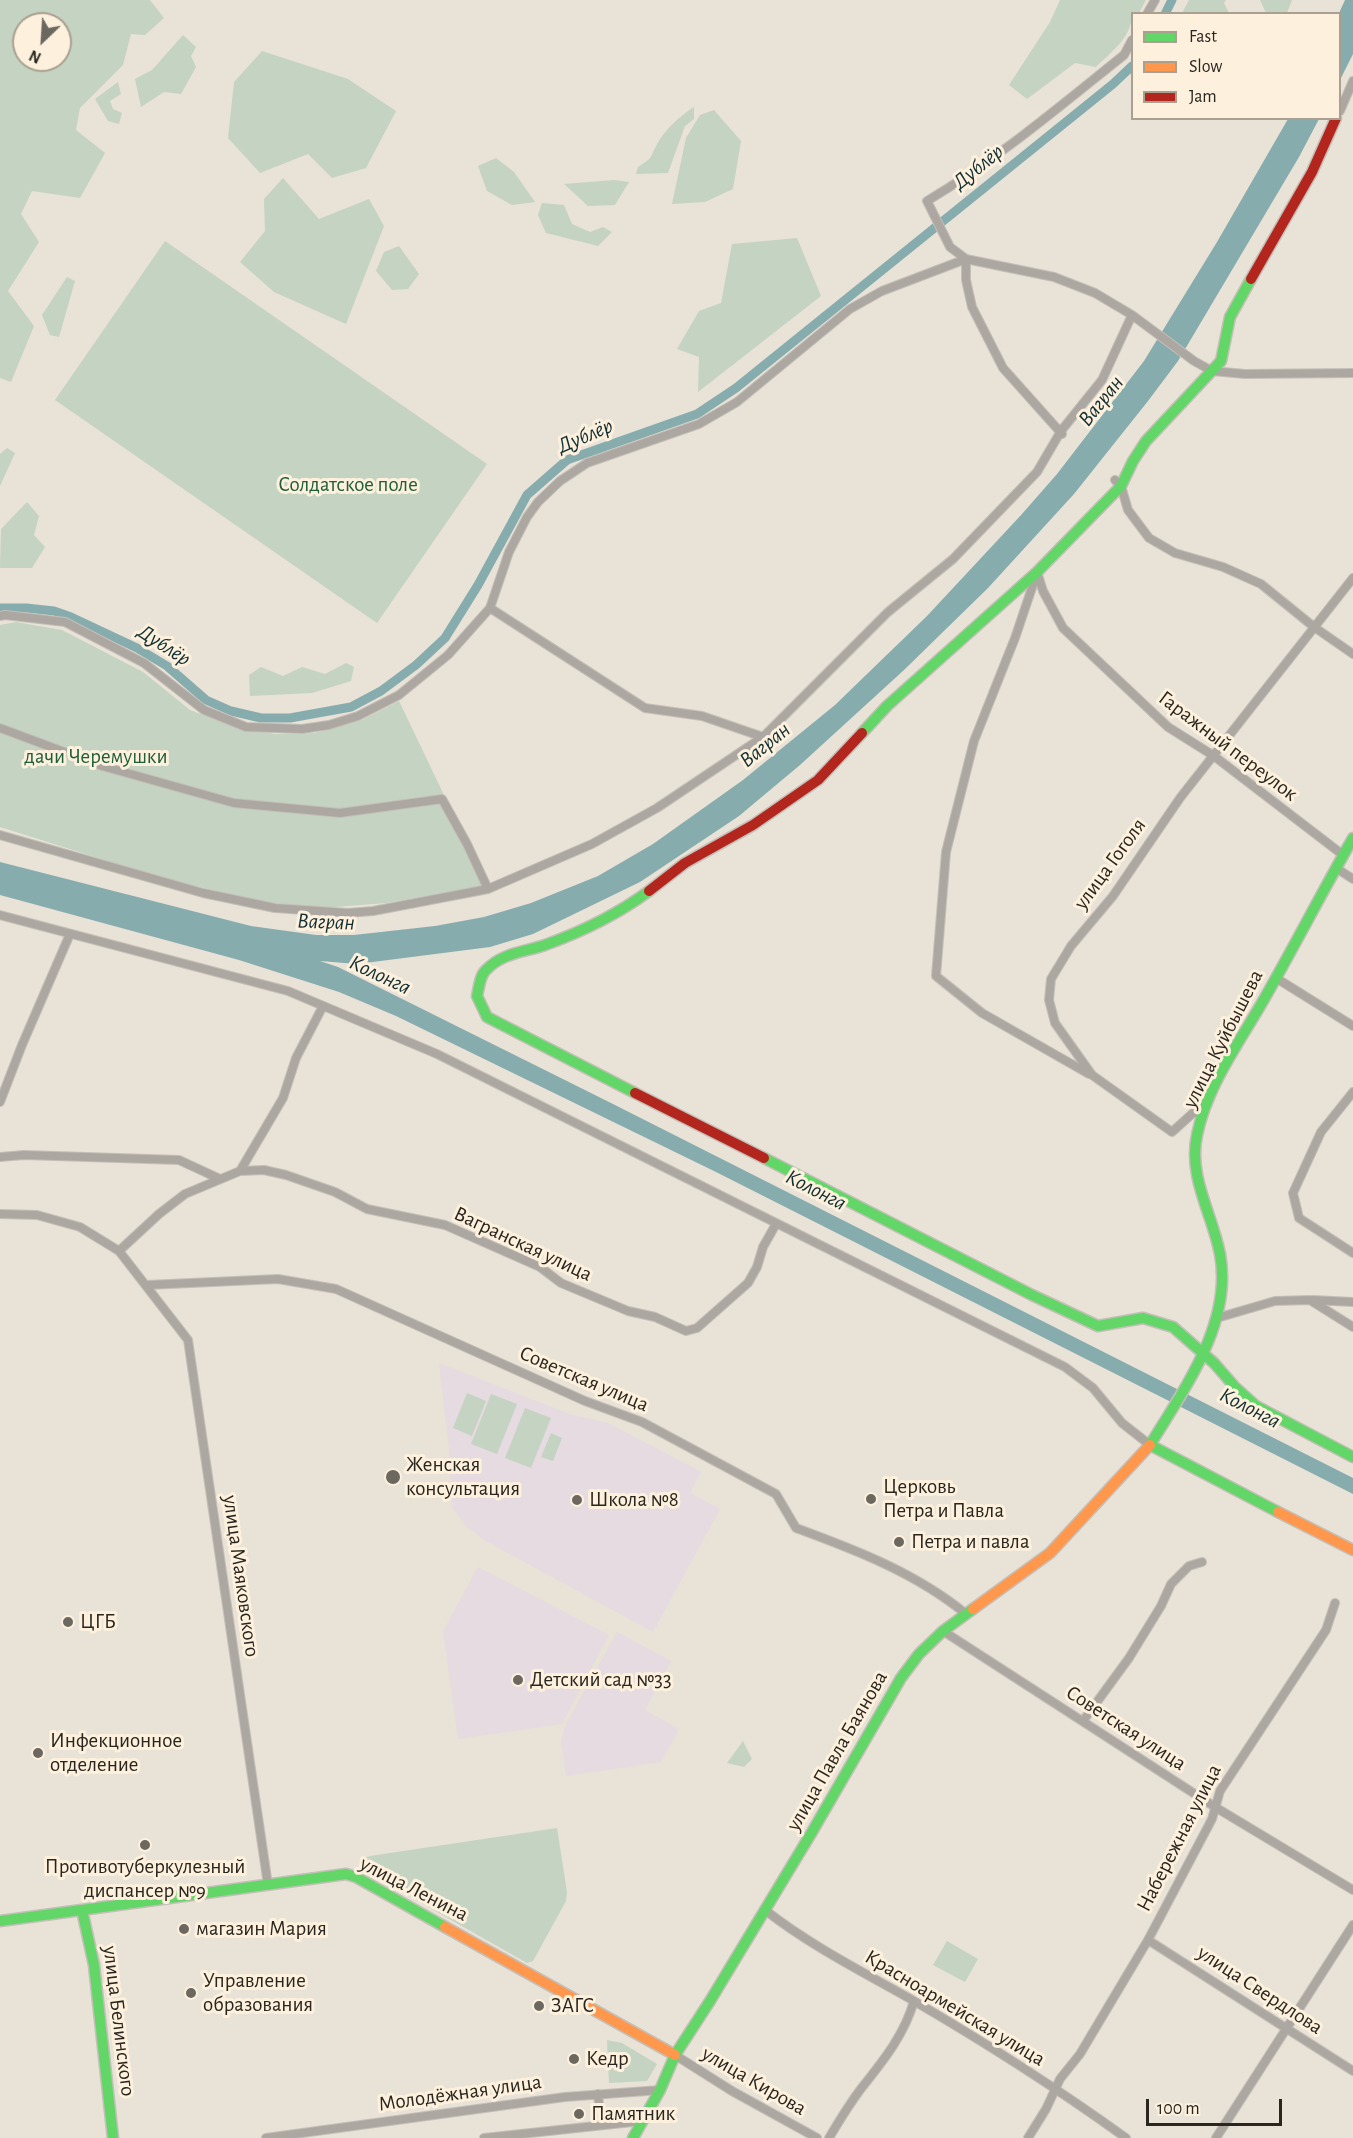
<!DOCTYPE html>
<meta charset="utf-8">
<style>
body{margin:0}
#map{position:relative;width:1353px;height:2138px;overflow:hidden;background:#e8e2d7;font-family:"Alegreya Sans",sans-serif}
canvas{display:block}
.legend{position:absolute;left:1131px;top:12px;width:210px;height:108px;box-sizing:border-box;background:#fdf1dd;border:2px solid #a9a091;margin:0;padding:8px 10px;list-style:none;font-size:18px;color:#2a261f}
.legend li{display:flex;align-items:center;gap:12px;height:30px}
.legend b{width:30px;border:2px solid #a9a091}
.north{position:absolute;left:12px;top:12px;width:60px;height:60px;box-sizing:border-box;background:#fdf1dd;border:2px solid #a9a091;border-radius:50%;rotate:205deg;font-size:16px;font-weight:700;line-height:24px;text-align:center;color:#2a261f}
.north::after{content:'';display:block;margin:auto;width:21px;height:27px;background:#6c685f;clip-path:polygon(50% 0,100% 100%,50% 72%,0 100%)}
.scale{position:absolute;left:1146px;top:2099px;width:136px;height:27px;box-sizing:border-box;border:3px solid #2a261f;border-top:0;padding-left:8px;font-size:18px;line-height:21px;white-space:nowrap;color:#2a261f;-webkit-text-stroke:4px #fdf1dd;paint-order:stroke}
</style>
<div id="map">
<canvas width="1353" height="2138"></canvas>
<ul class="legend">
<li><b style="height:8px;background:#63d668"></b>Fast</li>
<li><b style="height:8px;background:#ff974d"></b>Slow</li>
<li><b style="height:8px;background:#b3261e"></b>Jam</li>
</ul>
<div class="north">N</div>
<div class="scale">100 m</div>
</div>
<script>
const ctx = document.querySelector('canvas').getContext('2d');
ctx.lineJoin = 'round';
function paint(path, color) { ctx.fillStyle = color; ctx.fill(path, 'evenodd'); }
function trace(path, color, width, dash) { ctx.strokeStyle = color; ctx.lineWidth = width; ctx.lineCap = dash ? 'butt' : 'round'; ctx.setLineDash(dash || []); ctx.stroke(path); }
function write(font, color, halo, rows, align = 'center') {
  ctx.font = font + ' "Alegreya Sans",sans-serif'; ctx.lineWidth = 6; ctx.setLineDash([]); ctx.textBaseline = 'middle'; ctx.strokeStyle = halo; ctx.fillStyle = color; for (const [text, x, y, turn = 0] of rows) {
    ctx.save(); ctx.translate(x, y); ctx.rotate((+turn || 0) * Math.PI / 180); ctx.textAlign = isNaN(turn) ? turn : align; if (halo) ctx.strokeText(text, 0, 0); ctx.fillText(text, 0, 0); ctx.restore();
  }
}
paint(new Path2D(`
 M439 1363 572 1415 608 1423 701 1472 690 1493 720 1509 653 1632 484 1540 465 1525 452 1507 449 1449Z
 M478 1567 609 1635 562 1724 458 1739 443 1631Z
 M617 1632 671 1661 645 1710 679 1729 661 1762 566 1776 561 1741 565 1726Z`), '#e5dbe1');
paint(new Path2D(`
 M0 0H150L164 18 145 35 131 34 123 65 80 108 76 130 105 153 80 198 32 191 21 214 39 242 8 291 34 326 11 382 0 378ZM24 24H60V60H24Z
 M1060 0H1146L1139 13 1132 14C1132 37 1112 51 1096 67L1075 63 1027 99 1009 85 1050 22Z
 M1189 0H1226L1224 3 1229 13H1182Z
 M1260 0H1292L1287 13H1266Z
 M183 35 196 47 191 56 196 67 181 94 164 92 141 107 135 79 152 70Z
 M262 51 348 79 396 111 366 168 332 178 308 154 260 173 228 138 234 82Z
 M118 82 121 94 110 101 113 109 122 113 119 124 108 121 95 99Z
 M694 107V119L685 126 668 173 636 174 638 167C653 157 649 160 656 146 664 130 680 116 694 107Z
 M714 110 741 141 733 189 705 202 672 204 686 138 700 115Z
 M496 158 514 172 535 202 512 205 487 191 478 166Z
 M283 178 319 219 369 199 384 226 346 324 274 292 240 262 265 231 264 199Z
 M614 180 629 182 615 205 588 206 564 184Z
 M542 203 564 205 572 224 590 232 603 227 612 232 598 246 546 233 538 215Z
 M797 238 821 296 698 392 699 357 677 349 699 311 721 303 732 244Z
 M165 241 487 464 377 623 55 400Z
 M399 246 419 274 408 289 392 290 376 271 384 252Z
 M67 277 75 281 59 337 50 335 42 315Z
 M7 448 15 453 0 486V454Z
 M27 502 39 516 34 535 45 547 32 568H0L1 529Z
 M16 622 62 630 143 672 190 710 237 728 276 734 314 733 362 720 399 701 487 885 386 903 323 908 256 901 152 875 0 827V625Z
 M346 663 354 667 351 681 312 693 250 696 249 675 261 667 283 676 302 667 325 674Z
 M467 1393 486 1401 472 1436 453 1428Z
 M491 1394 517 1404 497 1454 471 1444Z
 M525 1408 551 1418 531 1468 505 1458Z
 M551 1433 562 1438 553 1461 541 1457Z
 M743 1741 752 1759 744 1767 727 1763Z
 M557 1828 567 1892 566 1901 533 1961 527 1963 363 1870 362 1864 365 1858 370 1856Z
 M947 1941 978 1959 965 1982 933 1965Z
 M607 2040 622 2043 657 2064 647 2081 609 2083Z`), '#c5d3c3');
paint(new Path2D(`
 M1345 0H1353V54L1340 80 1339 13Z
 M1288 119H1319L1299 157 1178 361 1148 401 1074 494 988 588 904 670 800 765 739 816 640 882 533 934 490 947 357 964 320 961 338 967 611 1103 1353 1478V1494L716 1172 396 1016 339 992 239 960 0 895V862L251 926 316 935H354L435 926 484 917 531 903 598 876 653 844 743 780 835 705 927 616 1022 514 1057 474 1144 361 1217 242Z`), '#87acae');
trace(new Path2D(`
 M1165 14 1172 0
 M0 608H26L54 611 71 617 137 648 167 666 206 700 231 711 261 718H290L351 707 381 691 416 665 445 638 478 585 527 495 567 460 697 414 736 388 1113 84 1132 66`), '#87acae', 9);
const street = new Path2D(`
 M1147 14 1155 0
 M1132 40 1124 55C1060 106 998 159 927 201L950 247 966 259 1054 277 1095 293 1132 315 1194 361 1212 371 1245 374 1353 373
 M1340 111 1353 81
 M966 259V280L972 307 1003 368 1062 434
 M1115 480 1121 486 1128 510 1149 538 1175 553 1223 567 1261 584 1314 627 1353 654
 M1037 572 1043 591 1063 628 1168 727 1214 756 1343 855
 M1037 573 1015 638 974 741 946 852 936 976 982 1013 1089 1074
 M490 608 645 708 702 716 763 737
 M0 616 5 615 65 622 144 663 204 710 246 727 302 729 329 725 358 716 399 695 448 655 490 608 509 552 527 517 538 502 560 481 587 463 699 424 737 402 850 309 882 291 966 259
 M0 728 102 766 234 803 340 813 442 799 467 844 488 889
 M0 835 203 893 275 908 348 913 373 911 488 889 592 844 657 808 763 737 888 612 953 559 1037 472 1061 431 1102 380 1132 315
 M1336 868 1353 879
 M0 915 288 991 437 1054 1065 1367 1093 1388 1122 1423 1150 1445
 M1276 978 1353 1026
 M1353 1092 1321 1132 1293 1193 1299 1218 1353 1253
 M0 1102 22 1045 70 934
 M1203 1113H1193L1172 1132 1092 1075 1055 1023 1049 1000 1051 979 1071 946 1113 896 1180 798 1353 578
 M0 1157 24 1155 179 1160 220 1179
 M240 1171 264 1170 286 1175 335 1192 367 1209 445 1225 540 1267 561 1283 628 1311 655 1317 686 1331 697 1328 748 1283 757 1267 763 1247 776 1224
 M0 1214 37 1215 80 1227 119 1251 188 1340 268 1885
 M119 1251 159 1214 185 1194 240 1171 283 1098 296 1058 323 1006
 M147 1285 278 1279 336 1289 585 1401 642 1422 776 1494 796 1528C856 1550 916 1573 966 1614
 M1313 1300 1353 1302
 M1217 1318 1275 1301 1310 1300 1353 1327
 M943 1631 1215 1807 1353 1890
 M1083 1721 1129 1658 1161 1606 1171 1584 1189 1566 1202 1562
 M765 1910C811 1946 863 1972 914 2001 986 2043 1058 2089 1126 2138
 M1148 1940 1353 2071
 M675 2055 732 2091 817 2138
 M598 2094 601 2124
 M266 2138 565 2097 660 2090
 M484 2138 642 2121
 M829 2138C839 2121 849 2105 860 2090 882 2062 904 2036 914 2001
 M1028 2138 1046 2109 1060 2079 1080 2054 1148 1940 1212 1819 1220 1791 1326 1630 1335 1603
 M1216 2138 1353 1925`);
const fast = new Path2D(`
 M862 733 887 706 1037 572 1121 486 1133 461 1146 441 1221 361 1230 317 1251 279
 M635 1093 487 1017 477 996C479 988 480 975 486 970 502 953 524 952 545 945 581 932 618 914 649 891
 M764 1158 1032 1295 1098 1326 1143 1318 1173 1327 1214 1363 1235 1387 1256 1406 1353 1457
 M1278 1512 1150 1445C1184 1389 1233 1323 1220 1254 1212 1213 1188 1177 1197 1135 1207 1086 1239 1043 1263 1001 1294 947 1322 892 1353 838
 M82 1910 94 1965 113 2138
 M0 1921 346 1874 356 1877 445 1927
 M633 2138 660 2090 675 2055 710 2001 812 1832 901 1678 919 1654 943 1631 973 1609`);
const slow = new Path2D(`
 M1278 1512 1353 1550
 M973 1609 1050 1553 1150 1445
 M445 1927 675 2055`);
const jam = new Path2D(`
 M1251 279 1312 172 1336 118
 M649 891 685 863 753 825 818 780 862 733
 M635 1093 764 1158`);
trace(street, '#c4bfb8', 10);
trace(fast, '#c4bfb8', 13);
trace(slow, '#c4bfb8', 13);
trace(jam, '#c4bfb8', 13);
trace(street, '#ada7a1', 8);
trace(fast, '#63d668', 10);
trace(slow, '#ff974d', 10);
trace(jam, '#b3261e', 10);
for (const [x, y, r, color] of [
 [393,1477,8,"#6c685f"],
 [871,1499,6,"#6c685f"],
 [577,1500,6,"#6c685f"],
 [899,1542,6,"#6c685f"],
 [68,1622,6,"#6c685f"],
 [518,1680,6,"#6c685f"],
 [38,1753,6,"#6c685f"],
 [145,1845,6,"#6c685f"],
 [184,1929,6,"#6c685f"],
 [191,1993,6,"#6c685f"],
 [539,2006,6,"#6c685f"],
 [574,2059,6,"#6c685f"],
 [579,2114,6,"#6c685f"]
]) { const dot = new Path2D(); dot.arc(x, y, r, 0, 2 * Math.PI); ctx.fillStyle = color; ctx.fill(dot); trace(dot, '#fdf1dd', 2); }
write('21px', '#1e5e39', '#fdf1dd', [
 ["Солдатское поле",348,485],
 ["дачи Черемушки",96,757]
]);
write('21px', '#2a261f', '#fdf1dd', [
 ["Гаражный переулок",1228,746,37],
 ["улица Гоголя",1110,864,-54],
 ["улица Куйбышева",1223,1039,-63],
 ["Вагранская улица",523,1244,25],
 ["Советская улица",584,1379,23],
 ["улица Маяковского",241,1576,82],
 ["Советская улица",1126,1728,33],
 ["улица Павла Баянова",837,1751,-60],
 ["Набережная улица",1179,1838,-63],
 ["улица Ленина",414,1889,27],
 ["улица Свердлова",1260,1990,33],
 ["Красноармейская улица",955,2008,31],
 ["улица Белинского",119,2021,83],
 ["улица Кирова",754,2081,30],
 ["Молодёжная улица",460,2093,-8]
]);
write('21px', '#2a261f', '#fdf1dd', [
 ["Женская",406,1465],
 ["консультация",406,1489],
 ["Церковь",883,1487],
 ["Петра и Павла",883,1511],
 ["Школа №8",589,1500],
 ["Петра и павла",911,1542],
 ["ЦГБ",80,1622],
 ["Детский сад №33",530,1680],
 ["Инфекционное",50,1741],
 ["отделение",50,1765],
 ["Противотуберкулезный",145,1867,"center"],
 ["диспансер №9",145,1891,"center"],
 ["магазин Мария",196,1929],
 ["Управление",203,1981],
 ["образования",203,2005],
 ["ЗАГС",551,2006],
 ["Кедр",586,2059],
 ["Памятник",591,2114]
], 'left');
write('italic 22px', '#122f33', '#fdf1dd', [
 ["Дублёр",978,167,-39],
 ["Вагран",1101,401,-51],
 ["Дублёр",585,436,-23],
 ["Дублёр",164,645,33],
 ["Вагран",765,745,-39],
 ["Вагран",326,922,2],
 ["Колонга",380,975,25],
 ["Колонга",816,1190,27],
 ["Колонга",1250,1408,27]
]);
</script>
